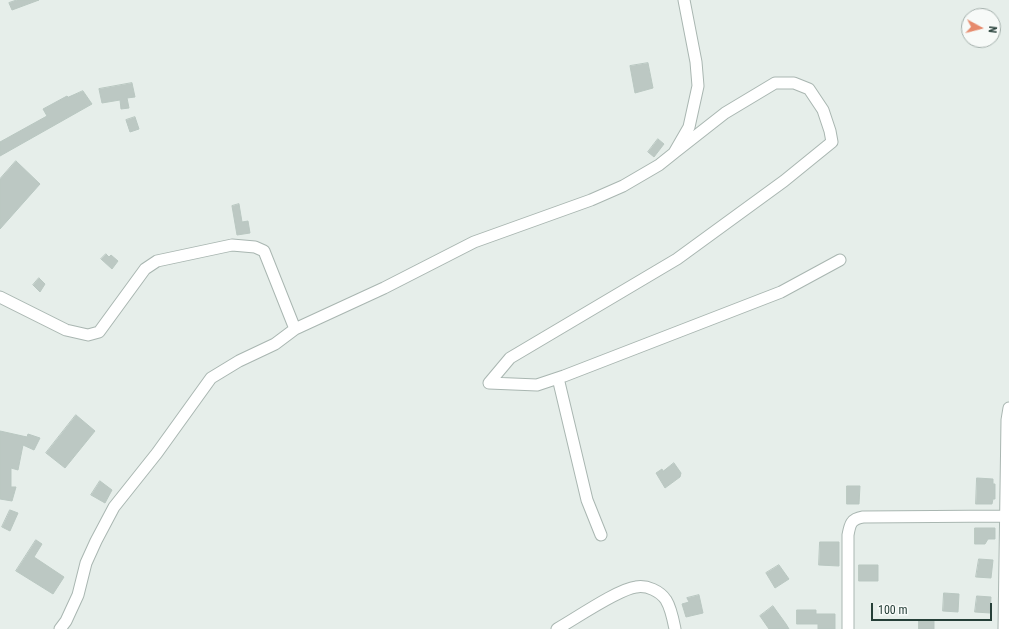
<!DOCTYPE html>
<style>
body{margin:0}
#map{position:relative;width:1009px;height:629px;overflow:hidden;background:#e6eeea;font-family:"Roboto Condensed",sans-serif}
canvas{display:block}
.north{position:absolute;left:961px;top:8px;width:40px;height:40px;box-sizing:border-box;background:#f7faf8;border:1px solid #a3afab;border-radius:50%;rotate:97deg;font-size:11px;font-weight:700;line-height:16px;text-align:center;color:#263f38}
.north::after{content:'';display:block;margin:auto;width:14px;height:18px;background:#e68a6c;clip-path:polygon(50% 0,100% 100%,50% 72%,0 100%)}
.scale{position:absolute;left:871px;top:603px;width:121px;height:18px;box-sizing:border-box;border:2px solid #263f38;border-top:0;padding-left:5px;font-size:12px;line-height:14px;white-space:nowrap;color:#263f38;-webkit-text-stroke:3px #f7faf8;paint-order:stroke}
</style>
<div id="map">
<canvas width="1009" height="629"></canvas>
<div class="north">N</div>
<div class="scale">100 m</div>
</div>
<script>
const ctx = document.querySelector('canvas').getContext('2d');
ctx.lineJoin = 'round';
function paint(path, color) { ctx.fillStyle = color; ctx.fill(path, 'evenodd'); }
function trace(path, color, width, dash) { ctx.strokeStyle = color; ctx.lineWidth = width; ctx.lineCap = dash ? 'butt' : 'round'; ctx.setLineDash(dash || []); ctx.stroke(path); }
const building = new Path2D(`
 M17 0H39L12 10 9 3Z
 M648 63 653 88 635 93 630 66Z
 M132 83 135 97 127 98 129 108 121 109 120 100 102 103 99 89Z
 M83 91 92 104 0 156V142L47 116 43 109 67 96 68 97Z
 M135 117 139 129 130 132 126 120Z
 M658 139 664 144 654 157 648 152Z
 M16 161 40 184 0 229V179Z
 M239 204 242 222 248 221 250 233 237 235 232 206Z
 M106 254 109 257 111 255 118 261 112 269 101 259Z
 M39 278 45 284 40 292 33 285Z
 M76 415 95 431 65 468 46 453Z
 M0 431 27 437 28 434 40 438 34 450 23 445 18 470 11 468V487H16L12 501 0 499Z
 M674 463 681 473 680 477 665 488 656 473 662 469 663 471Z
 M977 478 993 479V484H995V499H993L992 504H976Z
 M100 481 112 490 105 503 91 495Z
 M847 486H860L859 504H847Z
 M10 510 18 513 10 531 2 527Z
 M975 528H995V539H988L985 544H975Z
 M36 540 42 544 34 557 64 577 53 594 16 571Z
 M820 542H839V566L819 565Z
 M979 559 993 560 991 578 976 577Z
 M779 565 789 579 775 588 766 573Z
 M859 565H878V581H859Z
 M944 593 959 594 958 612 943 611Z
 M699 595 703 613 686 617 682 604 689 602 687 598Z
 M977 596 991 597 990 613 975 612Z
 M773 606 786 624 789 629H769L760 616Z
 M797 610H816V614H835V629H818V624H797Z
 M919 621H934V629H919Z`);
paint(building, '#bcc8c3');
trace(building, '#b9c7c1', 1);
const minor = new Path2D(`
 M674 153 725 113 775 83H794L809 89 823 110 830 131 832 142 784 181 677 259 510 358 489 383 537 385 564 376 781 292 840 260
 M0 297 66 330 88 335 99 332 145 269 157 261 232 245 255 247 264 251 295 329
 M558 378 587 500 601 535
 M60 629 66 621 78 595 86 563 96 541 114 507 157 453 211 378 239 361 275 344 295 329 384 288 474 242 591 200 623 186 659 165 674 153 689 127 698 86 696 62 684 0
 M557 629C575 619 618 589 636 587 647 585 660 591 666 600 671 608 673 619 675 629
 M848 629V535C850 524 851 519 863 517L1005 516
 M1004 629 1007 420 1009 408`);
trace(minor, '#a9b6b1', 13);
trace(minor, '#fff', 11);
</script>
